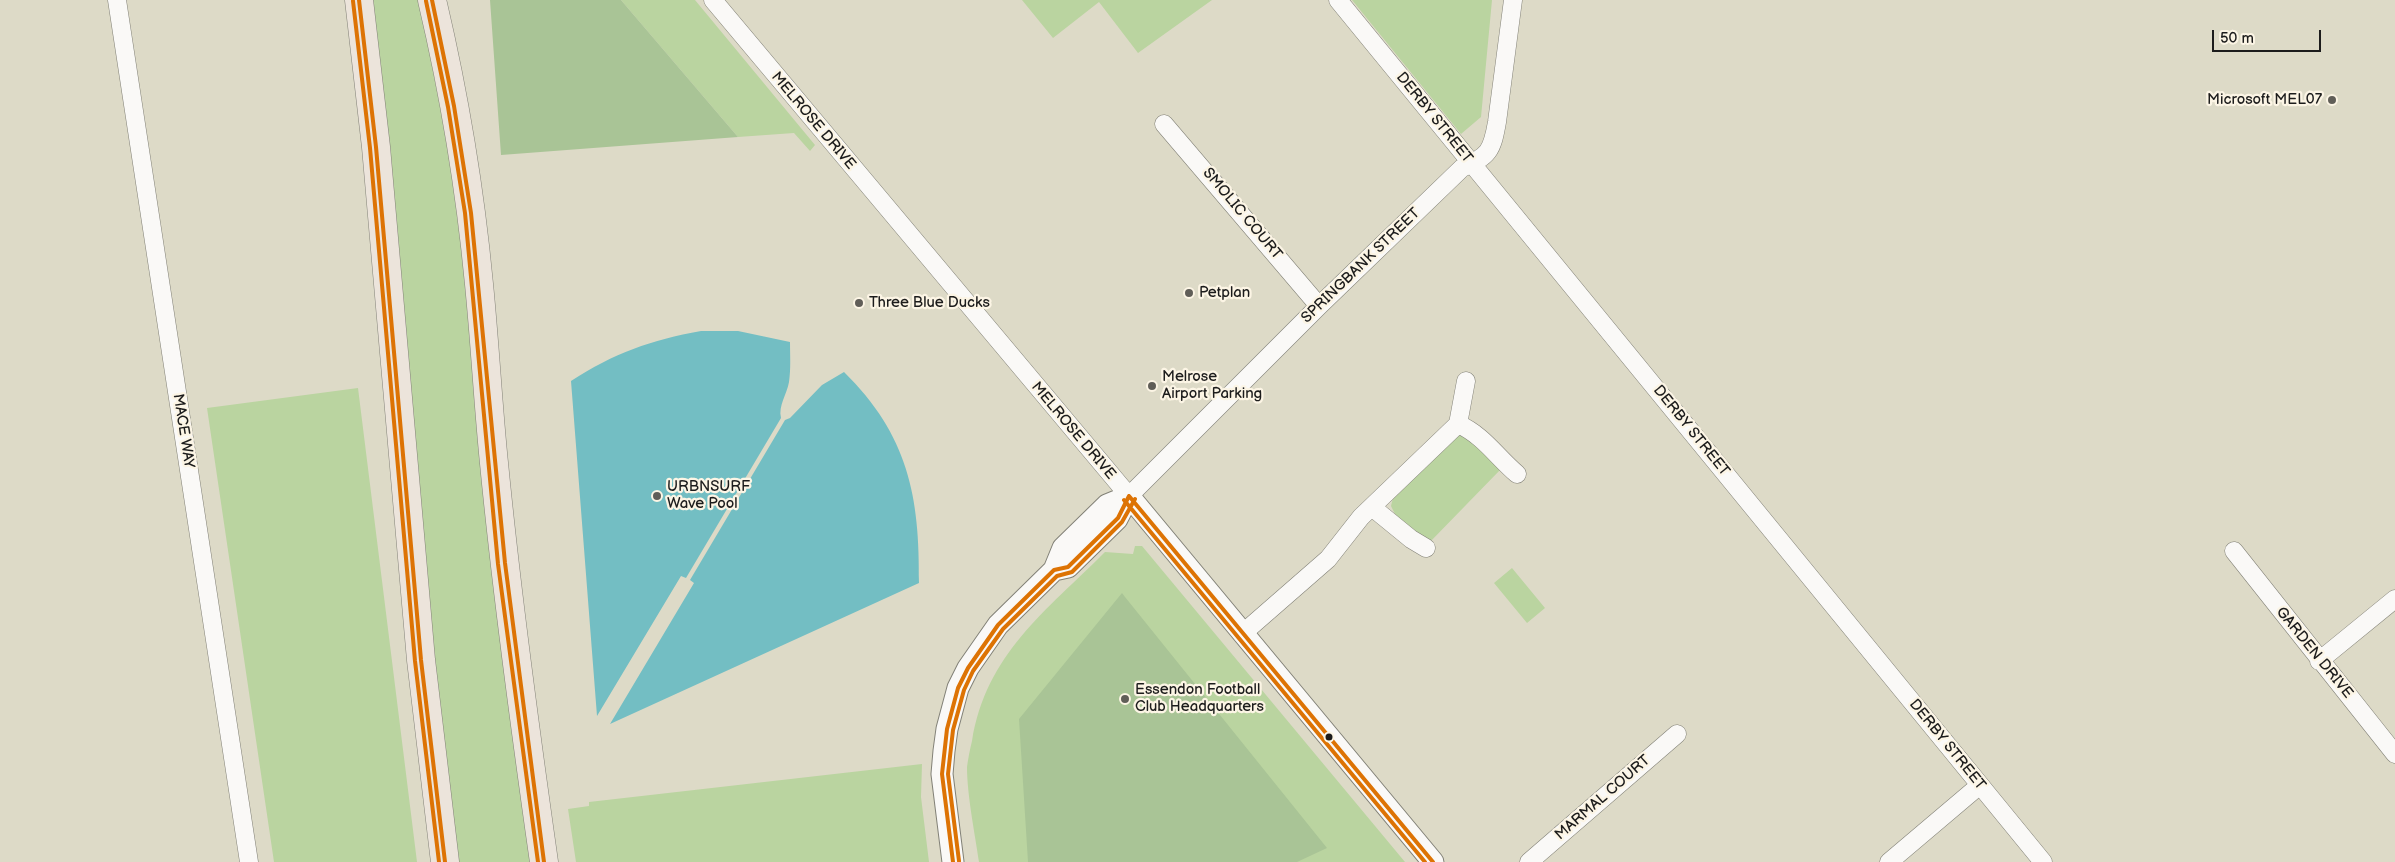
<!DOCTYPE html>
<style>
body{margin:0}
#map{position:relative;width:2395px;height:862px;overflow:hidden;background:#dddac7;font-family:"Balsamiq Sans",sans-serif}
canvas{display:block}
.scale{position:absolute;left:2212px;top:30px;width:109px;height:22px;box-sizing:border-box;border:2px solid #1c1c1c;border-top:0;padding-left:6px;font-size:15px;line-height:18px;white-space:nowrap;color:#1c1c1c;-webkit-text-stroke:4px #fcf5e5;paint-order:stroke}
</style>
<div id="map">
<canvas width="2395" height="862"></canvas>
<div class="scale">50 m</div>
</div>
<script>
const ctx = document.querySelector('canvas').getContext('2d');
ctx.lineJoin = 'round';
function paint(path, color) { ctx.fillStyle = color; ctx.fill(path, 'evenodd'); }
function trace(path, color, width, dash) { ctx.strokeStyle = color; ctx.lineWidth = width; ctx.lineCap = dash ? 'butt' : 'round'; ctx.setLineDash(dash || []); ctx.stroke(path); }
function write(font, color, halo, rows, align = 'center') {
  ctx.font = font + ' "Balsamiq Sans",sans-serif'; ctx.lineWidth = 4.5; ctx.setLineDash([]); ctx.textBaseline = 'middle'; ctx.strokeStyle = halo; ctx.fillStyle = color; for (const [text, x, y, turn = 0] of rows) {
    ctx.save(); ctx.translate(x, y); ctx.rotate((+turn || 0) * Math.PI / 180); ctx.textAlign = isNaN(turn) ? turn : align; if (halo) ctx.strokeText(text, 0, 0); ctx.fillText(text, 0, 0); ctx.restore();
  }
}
paint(new Path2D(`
 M370 0H419L452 166 537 862H455L418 514 401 276 386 118Z
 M621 0H695L815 145 810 151 794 133 738 137Z
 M1022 0H1212L1138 53 1099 2 1053 38Z
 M1352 0H1492L1481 117 1461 134Z
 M358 388 417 862H274L207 408Z
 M1463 434 1501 469 1429 543 1398 520 1391 506 1393 498 1456 435Z
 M1135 546H1142L1405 862H979C975 834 967 795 967 767 968 759 970 749 972 741 986 654 1046 611 1105 552L1133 554Z
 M1512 568 1545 608 1527 623 1494 583Z
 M922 764 921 797 929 862H576L568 809 589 806V802Z`), '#bad4a0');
paint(new Path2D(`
 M490 0H621L738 137 501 155Z
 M1122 593 1125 597 1327 848 1297 862H1028L1019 719Z`), '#a9c496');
paint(new Path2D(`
 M701 331H738L790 342C790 355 791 369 789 382 787 394 778 406 781 418L686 578 681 576 597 716 571 381C614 353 651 340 701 331Z
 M844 372C908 435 920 496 919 583L610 724 694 583 690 580 785 420 790 418 822 385Z`), '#73bec3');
const minor = new Path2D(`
 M117 0 249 862
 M713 0 1129 496 1319 306 1462 168C1489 156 1492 151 1497 122L1513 0
 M1338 0 2043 862
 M1164 124 1319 306
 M1458 424C1483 435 1496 456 1517 474
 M1373 508 1411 539 1426 548
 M2234 551 2395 754
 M1242 634 1328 559 1361 517 1458 424 1466 381
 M2319 661 2395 599
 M1529 862 1677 734
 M1889 862 1980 785`);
const tertiary = new Path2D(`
 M1129 496 1433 862
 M1054 570 1068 567 1117 519 1129 496
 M953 862 942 774 944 751 947 729 958 688 968 668 998 625 1054 570 1063 548 1107 505 1129 496`);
const primary = new Path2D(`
 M359 0 376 147 421 660 445 862
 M432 0C454 93 470 189 479 284 485 344 488 404 494 463 507 597 525 729 544 862`);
trace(minor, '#828177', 19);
trace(tertiary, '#828177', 23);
trace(primary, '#828177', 29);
trace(minor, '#faf9f7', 18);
trace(tertiary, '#faf9f7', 21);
trace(primary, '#ece4db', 28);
trace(new Path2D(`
 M359 0 376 147 421 660 445 862
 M432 0 454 106 471 213 505 563 544 862
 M1129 496 1433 862
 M953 862 942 774 947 729 958 688 968 668 998 625 1054 570 1068 567 1118 518 1129 496`), '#dd7304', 4);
trace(new Path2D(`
 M353 1 370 148 415 661 439 862
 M426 1 448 107 465 213 498 564 538 862
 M1124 500 1425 862
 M959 861 948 774 953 730 964 690 973 671 1003 629 1057 576 1072 572 1122 522 1135 499`), '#dd7304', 4);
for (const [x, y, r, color] of [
 [2332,100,5,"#605e58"],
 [1189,293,5,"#605e58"],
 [859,303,5,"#605e58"],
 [1152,386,5,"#605e58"],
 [657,496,5,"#605e58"],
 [1125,699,5,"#605e58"],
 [1329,737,4.5,"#1c1c1c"]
]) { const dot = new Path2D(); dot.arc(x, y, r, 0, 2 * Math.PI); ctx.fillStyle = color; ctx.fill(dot); trace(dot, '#fcf5e5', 2); }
write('15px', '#1c1c1c', '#fcf5e5', [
 ["Microsoft MEL07",2322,100,"right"],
 ["Petplan",1199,293],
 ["Three Blue Ducks",869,303],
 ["Melrose",1162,377],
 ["Airport Parking",1162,394],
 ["URBNSURF",667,487],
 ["Wave Pool",667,504],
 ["Essendon Football",1135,690],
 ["Club Headquarters",1135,707]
], 'left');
write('15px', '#1c1c1c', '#fcf5e5', [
 ["DERBY STREET",1434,118,51],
 ["MELROSE DRIVE",813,121,50],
 ["SMOLIC COURT",1242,214,50],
 ["SPRINGBANK STREET",1361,266,-44],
 ["MACE WAY",183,431,81],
 ["MELROSE DRIVE",1073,431,50],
 ["DERBY STREET",1691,431,51],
 ["GARDEN DRIVE",2314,653,51],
 ["DERBY STREET",1947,745,51],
 ["MARMAL COURT",1603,798,-41]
]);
</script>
